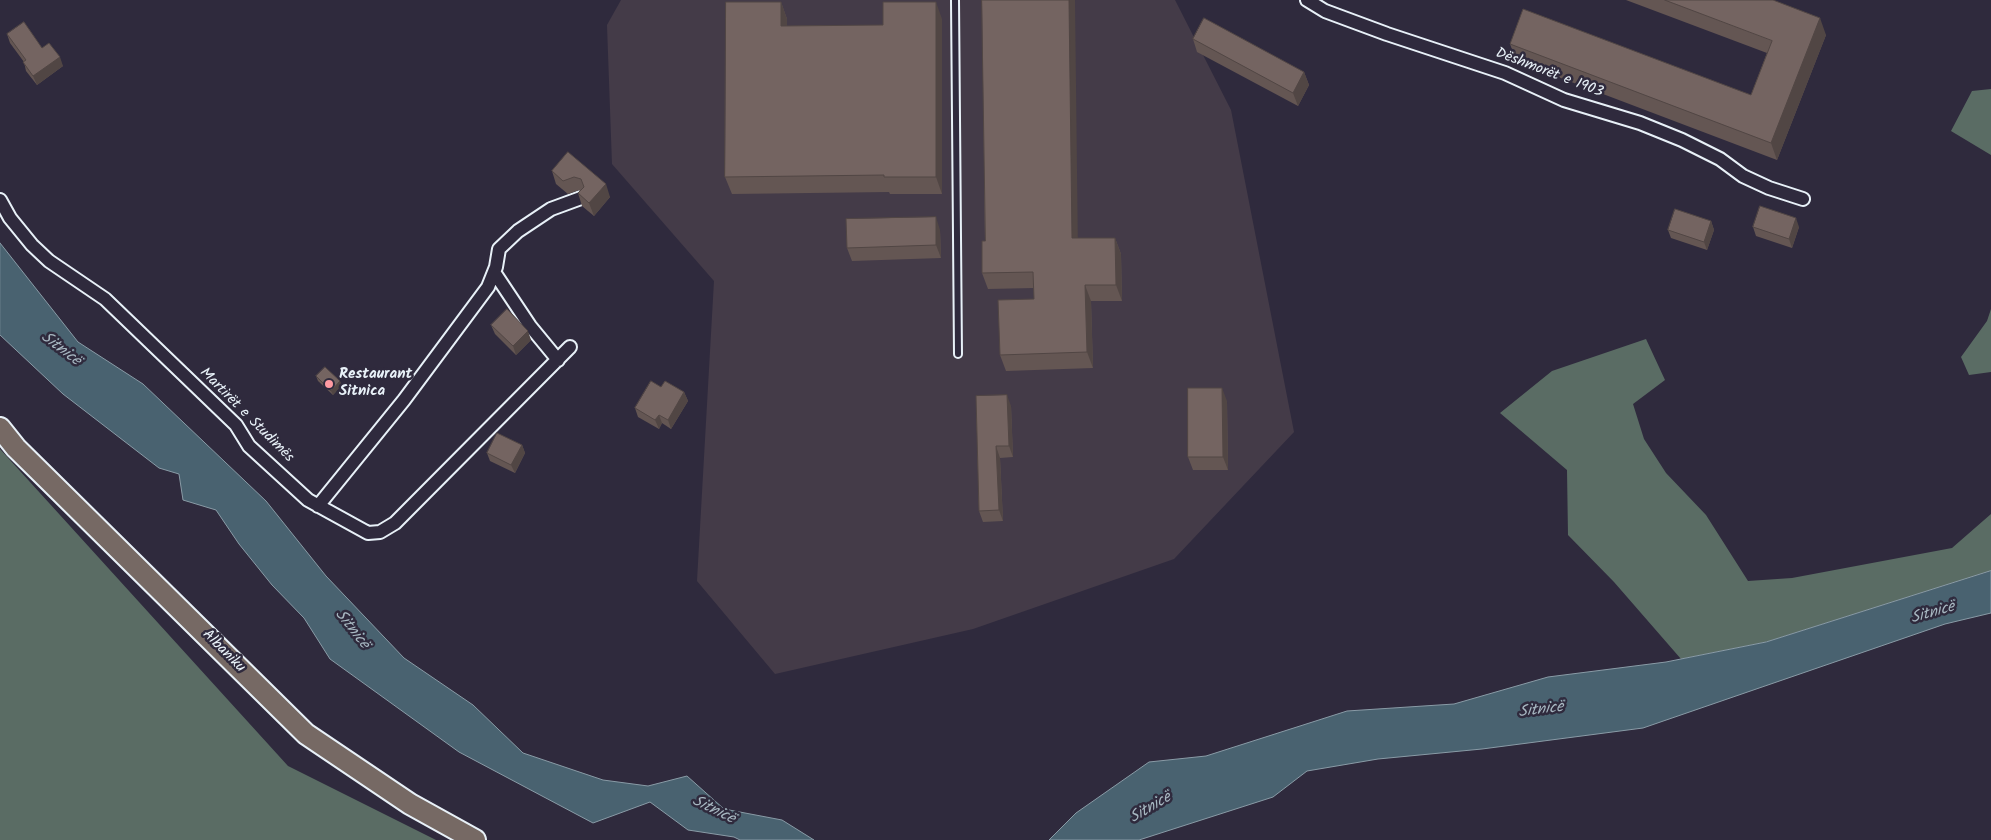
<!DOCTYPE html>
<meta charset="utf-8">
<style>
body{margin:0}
canvas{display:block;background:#2f2a3d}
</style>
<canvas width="1991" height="840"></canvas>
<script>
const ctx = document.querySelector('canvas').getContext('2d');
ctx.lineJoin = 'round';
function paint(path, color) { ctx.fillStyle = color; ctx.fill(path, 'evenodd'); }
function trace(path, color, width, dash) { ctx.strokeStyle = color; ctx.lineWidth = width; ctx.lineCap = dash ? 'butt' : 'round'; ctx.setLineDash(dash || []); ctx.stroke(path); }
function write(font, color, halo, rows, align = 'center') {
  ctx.font = font + ' Kalam,sans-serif'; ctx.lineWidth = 5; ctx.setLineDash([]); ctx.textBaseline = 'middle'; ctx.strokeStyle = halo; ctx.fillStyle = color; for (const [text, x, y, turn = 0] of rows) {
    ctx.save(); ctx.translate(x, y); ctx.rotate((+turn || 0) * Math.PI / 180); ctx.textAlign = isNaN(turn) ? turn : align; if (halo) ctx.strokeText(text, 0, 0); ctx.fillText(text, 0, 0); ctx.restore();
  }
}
paint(new Path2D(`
 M621 0H1175L1231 110 1294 432 1174 559 973 629 775 674 697 581 714 281 612 164 607 25Z`), '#443b48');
paint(new Path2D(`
 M1991 89V155L1951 131 1972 91Z
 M1991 309V372L1969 375 1961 357 1987 321Z
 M1646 339 1665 380 1633 404 1644 439 1666 473 1706 515 1748 581 1792 578 1952 548 1991 514V571L1766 642 1681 659 1614 582 1568 535 1567 470 1500 413 1552 371Z
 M0 449 288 766 436 840H0Z`), '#5a6c64');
const water = new Path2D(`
 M0 243 78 342 143 384 266 501 326 576 404 658 473 705 523 753 603 780 648 786 687 776 724 809 782 820 814 840H740L734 837 688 830 650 802 593 823 459 752 330 659 304 618 272 585 239 544 216 510 183 500 179 474 159 468 63 394 0 335Z
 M1991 571V613L1945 624 1643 728 1482 749 1378 759 1307 771 1273 797 1139 840H1049L1076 813 1149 762 1206 756 1347 711 1454 704 1548 677 1666 662 1766 642Z`);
paint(water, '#496270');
trace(water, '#899ba6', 1);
const service = new Path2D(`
 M955 0 958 354`);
const minor = new Path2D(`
 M1307 0 1325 11 1387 34 1505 73 1564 100 1640 123 1682 140 1720 159 1743 176 1769 188 1803 199
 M0 200 10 218 32 245 49 261 105 299 236 425 249 446 308 500 368 533 380 532 395 523 570 347
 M494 272 530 326 558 360
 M318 506 404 400 488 287 496 267 499 249 518 231 551 209 581 198`);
const primary = new Path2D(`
 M0 428 16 448 306 734 410 804 475 840`);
trace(service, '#e8f1f8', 10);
trace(minor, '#e8f1f8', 16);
trace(primary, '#e8f1f8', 24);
trace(service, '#2f2a3d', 6);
trace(minor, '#2f2a3d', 12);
trace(primary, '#766964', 20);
paint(new Path2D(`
 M1626 0H1773L1826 35 1777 160 1516 61 1510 44 1751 95 1767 53Z
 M781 2 787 19V26L883 25 942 19V194H890L889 192 732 194 725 177Z
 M7 34 42 48 63 66 37 85 26 71 24 62 10 43Z
 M1193 39 1304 72 1309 85 1298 106 1197 52Z
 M568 152 610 197 594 216 582 206 578 193 580 191 579 190 568 194 556 184 552 171Z
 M1711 221 1714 230 1707 250 1671 238 1668 230Z
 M1753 227H1799L1792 248 1756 236Z
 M940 230 941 258 852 261 847 248Z
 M1115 238 1121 254 1122 301H1091L1093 368 1006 371 1000 355 1034 299V288L988 289 982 273 985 241Z
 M491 325 531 340 516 355 495 334Z
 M316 376 342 385 333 395 318 381Z
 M661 387 684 392 688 401 671 429 662 423 659 429 638 417 635 408Z
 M976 396 1011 406 1013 457 1000 458 1003 521 983 522 979 511Z
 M1227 401 1228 470H1193L1188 457Z
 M522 445 525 453 515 473 490 461 487 453Z`), '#645653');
paint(new Path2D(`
 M1069 0H1075L1078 254 1072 238Z
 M781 2 787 19V43L781 26Z
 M936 2 942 19V194L936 177Z
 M1820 18 1826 35 1777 160 1771 143Z
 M60 57 63 66 37 85 33 76Z
 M1304 72 1309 85 1298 106 1293 93Z
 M606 184 610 197 594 216 589 203Z
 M936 217 940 230 941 258 936 245Z
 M1796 218 1799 227 1792 248 1789 239Z
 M1711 221 1714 230 1707 250 1704 242Z
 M1115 238 1121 254 1122 301 1116 285Z
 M1085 285 1091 301 1093 368 1087 352Z
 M528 331 531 340 516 355 513 346Z
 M340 381 342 385 333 395 331 391Z
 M1222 388 1227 401 1228 470 1223 457Z
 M684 392 688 401 671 429 668 420Z
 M1007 395 1011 406 1013 457 1009 446Z
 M659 415 662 423 659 429 655 420Z
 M522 445 525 453 515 473 511 465Z
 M996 446 1000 458 1003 521 999 510Z`), '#514644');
const building = new Path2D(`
 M982 0H1069L1072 238H1115L1116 285H1085L1087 352 1000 355 998 300 1034 299 1033 272 982 273V241H985Z
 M1665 0H1773L1820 18 1771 143 1510 44 1523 9 1751 95 1772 41Z
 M726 2H781V26L883 25V2H936V177H884V175L725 177Z
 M1204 18 1304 72 1293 93 1193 39Z
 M24 22 42 48 49 43 60 57 33 76 23 62 26 60 7 34Z
 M568 152 606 184 589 203 578 193 584 187 581 179 574 177 563 181 552 171Z
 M1760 206 1796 218 1789 239 1753 227Z
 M1675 209 1711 221 1704 242 1668 230Z
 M936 217V245L847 248 846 219Z
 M507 309 528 331 513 346 491 325Z
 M325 367 340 381 331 391 316 376Z
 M651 381 661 387 665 381 684 392 668 420 659 415 655 420 635 408Z
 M1188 388H1222L1223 457H1188Z
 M1007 395 1009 446H996L999 510 979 511 976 396Z
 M497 433 522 445 511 465 487 453Z`);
paint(building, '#746461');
trace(building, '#514644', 1);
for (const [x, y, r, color] of [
 [329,384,5,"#ff9aa2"]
]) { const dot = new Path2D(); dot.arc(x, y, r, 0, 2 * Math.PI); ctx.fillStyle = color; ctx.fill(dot); trace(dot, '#2f2a3d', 2); }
write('15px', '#e8f1f8', '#2f2a3d', [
 ["Dëshmorët e 1903",1549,74,21],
 ["Martirët e Studimës",246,416,45],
 ["Albaniku",223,652,45]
]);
write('bold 15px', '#e8f1f8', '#2f2a3d', [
 ["Restaurant",339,375],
 ["Sitnica",339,392]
], 'left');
write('italic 16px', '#a8b8c2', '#2f2a3d', [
 ["Sitnicë",60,350,37],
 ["Sitnicë",1933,614,-16],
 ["Sitnicë",351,630,52],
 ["Sitnicë",1541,711,-7],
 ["Sitnicë",1151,809,-31],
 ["Sitnicë",713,811,26]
]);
</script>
